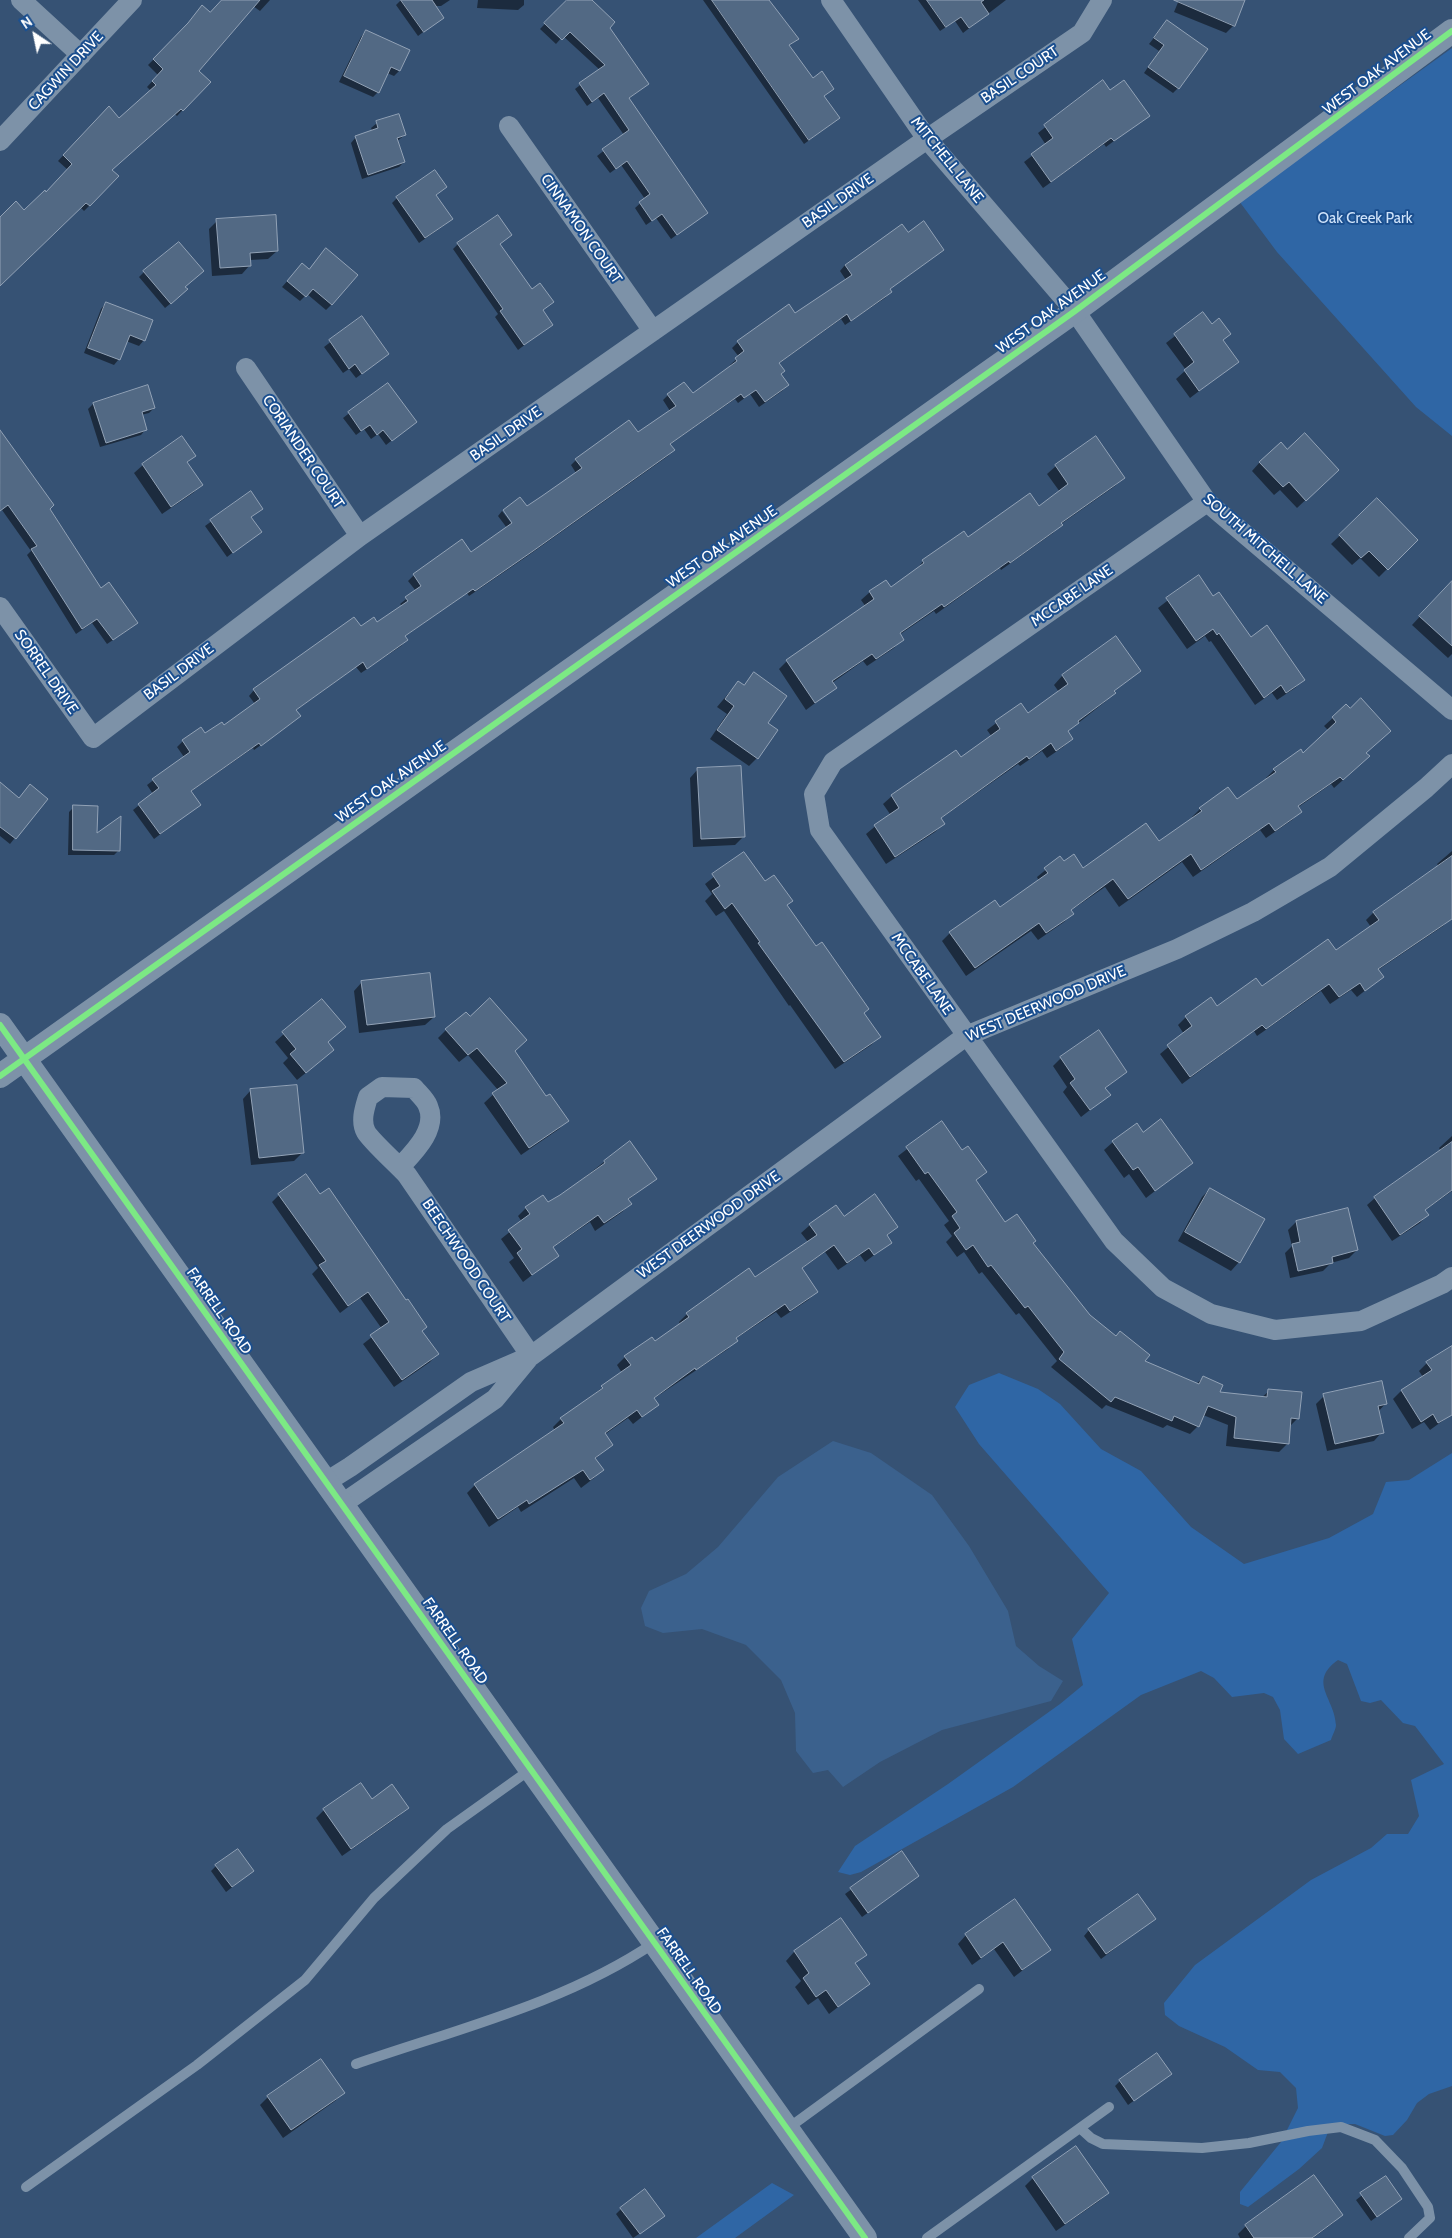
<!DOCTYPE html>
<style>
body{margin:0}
#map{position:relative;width:1452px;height:2238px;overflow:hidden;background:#365274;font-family:Cabin,sans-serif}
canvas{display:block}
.north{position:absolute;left:10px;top:10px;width:50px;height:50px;-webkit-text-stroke:4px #1b4f8f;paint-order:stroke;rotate:326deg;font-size:14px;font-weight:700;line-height:20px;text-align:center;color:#fff}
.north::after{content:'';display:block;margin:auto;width:18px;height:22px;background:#fff;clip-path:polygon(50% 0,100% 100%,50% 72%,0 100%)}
</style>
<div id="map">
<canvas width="1452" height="2238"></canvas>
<div class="north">N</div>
</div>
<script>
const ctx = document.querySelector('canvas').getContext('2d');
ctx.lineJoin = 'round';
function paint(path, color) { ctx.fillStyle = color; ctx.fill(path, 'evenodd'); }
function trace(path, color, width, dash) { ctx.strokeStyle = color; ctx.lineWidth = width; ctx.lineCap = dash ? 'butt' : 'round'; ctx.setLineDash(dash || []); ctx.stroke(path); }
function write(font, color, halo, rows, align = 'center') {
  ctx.font = font + ' Cabin,sans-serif'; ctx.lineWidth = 4; ctx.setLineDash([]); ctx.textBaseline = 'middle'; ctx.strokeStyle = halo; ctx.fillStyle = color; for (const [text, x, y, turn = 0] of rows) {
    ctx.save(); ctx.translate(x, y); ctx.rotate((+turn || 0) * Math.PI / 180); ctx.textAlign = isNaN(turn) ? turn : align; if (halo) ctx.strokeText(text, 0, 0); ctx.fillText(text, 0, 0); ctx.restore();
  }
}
paint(new Path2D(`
 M1452 48V436L1416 407 1277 252 1239 201Z
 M999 1373 1038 1389 1060 1404 1101 1449 1141 1471 1191 1527 1244 1564 1329 1538 1373 1514 1386 1482 1409 1480 1452 1453V2086L1429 2094 1417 2103 1407 2120 1393 2135 1385 2136 1355 2124H1331L1322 2148 1299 2169 1248 2207 1240 2204V2192L1281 2142 1298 2108 1296 2088 1280 2072 1258 2070 1225 2047 1179 2026 1165 2015 1164 2003 1195 1965 1311 1880 1371 1848 1387 1834H1408L1419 1816 1411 1780 1444 1764 1415 1726 1403 1723 1381 1700 1370 1703 1361 1701 1347 1664 1338 1660C1307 1682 1335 1698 1336 1725 1336 1729 1332 1736 1331 1740L1298 1754 1284 1739 1280 1710 1273 1697 1264 1693 1232 1697 1214 1678 1201 1671 1141 1695 1013 1787 861 1872 850 1875 838 1872 855 1846 948 1784 1060 1704 1083 1685 1072 1639 1109 1593 979 1444 955 1407 969 1385Z
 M772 2183 794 2195 735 2238H696Z`), '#2f66a5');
paint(new Path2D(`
 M833 1441 871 1453 932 1495 969 1546 1008 1611 1016 1646 1039 1666 1063 1681 1051 1701 942 1730 880 1762 843 1787 828 1770 813 1773 796 1751 795 1713 781 1680 746 1645 702 1629 663 1633 645 1626 641 1608 649 1591 686 1574 718 1547 778 1477Z`), '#3b618d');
paint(new Path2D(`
 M223 0H270L260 11 253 6 197 71 209 82 177 116 174 113 110 170 117 176 89 206 84 211 80 207 0 284V219L24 212 46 193 68 170 58 161 96 120 119 119 151 91 147 87 158 75 148 65 183 30 210 14Z
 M401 0H450L441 6H434L443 17 418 36 396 5Z
 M478 0H524V5L518 10 477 8Z
 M568 0H590L648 84 628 99 706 213 671 239 656 218 646 225 635 208 645 199 621 165 610 173 597 156 624 135 598 98 587 106 575 89 600 70 563 36 556 44 540 29Z
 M703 0H767L797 38 788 46 812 80 833 89 823 97 833 123 804 144Z
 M918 0H1006L963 33 955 21 940 31Z
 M1179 0H1244L1234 25 1226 33 1174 12Z
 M1167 21 1178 88 1173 93 1144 73 1159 51 1149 44Z
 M366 31 399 71 394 76 387 73 378 92 373 97 339 82 361 37Z
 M1102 82 1110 92 1148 115 1106 147 1104 144 1043 188 1024 162 1046 145 1038 133Z
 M377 123 405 135 397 141 404 162 399 167 362 179 351 143 356 137 373 132 371 128Z
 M445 187 435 196 446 224 419 243 392 203 397 198Z
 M217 221 277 251 268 259 250 260V265L242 274 212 276 209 229Z
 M908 233 943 250 889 290 890 292 885 298 845 325 841 319 778 364 780 374 787 385 782 391 759 407 750 394 738 403 735 399 669 445 673 450 668 456 526 557 469 596 467 593 404 637 406 640 401 646 361 673 356 667 295 711 299 716 293 722 254 750 253 748 190 792 199 805 154 839 133 810 153 794 147 785 184 757 177 747 183 741 200 729 205 735 224 727 255 704 249 696 254 690 361 628 377 624 402 606 400 604 416 591 408 581 414 575 462 541 471 554 507 528 498 516 502 511 515 528 527 508 576 473 571 465 576 460 637 434 670 411 663 400 668 395H692L731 367 730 365 739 357 732 348 738 342 789 306 795 315 846 280 840 271 845 265Z
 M510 235 499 244 531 290 552 302 542 311 552 324 518 350 495 317 498 314 453 249 458 244Z
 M297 270H309L332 304 326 310 307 294 300 301 282 287Z
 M144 272 184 287 181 295 165 308 139 277Z
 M106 303 144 340 139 346 126 341 119 359 114 365 84 353 101 309Z
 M1203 314 1237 362 1190 398 1176 379 1186 370 1166 343Z
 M362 318 382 359 356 378 349 369 343 373 324 347Z
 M387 384 415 422 386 445 378 434 371 439 364 429 356 435 343 418Z
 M147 386 154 408 149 413 141 415 146 429 141 435 100 447 88 409 93 404Z
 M0 430 101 589 131 628 107 644 92 623 76 634 27 555 31 551 2 510 0 511Z
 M182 438 194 456 186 464 201 485 193 493 162 514 134 473 143 465Z
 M1096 438 1123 478 1115 486 1061 524 1053 533 1001 570 1000 568 936 614 934 611 899 635 902 639 894 648 867 666 863 661 832 683 835 688 806 710 779 669 787 661 866 607 861 600 870 592 891 589 916 571 923 561 1039 507 1060 492 1047 474 1056 466Z
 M1287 451 1329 478 1297 508 1280 490 1274 495 1252 471 1260 462Z
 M250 493 261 509 250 518 260 532 227 557 205 526Z
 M1377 500 1416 540 1379 577 1360 558 1352 565 1331 544Z
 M1198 577 1213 598 1250 638 1303 680 1295 688 1277 700 1272 693 1255 705 1211 641 1209 642 1205 636 1187 649 1158 608Z
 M1452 582V654L1448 658 1412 625Z
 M1116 638 1140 671 1113 692 1106 701 1067 732 1072 739 1063 747 1047 758 1042 751 1020 766 1018 764 940 819 943 824 935 832 886 864 866 834 890 814 883 804 892 796 956 752 961 759 992 737 987 730 1020 705 1027 714 1059 692 1054 685 1062 676Z
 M754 674 766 723 757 758 749 766 710 739 727 714 717 707 738 682 743 686Z
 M1346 706 1365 753 1360 765 1334 788 1331 784 1297 808 1300 812 1292 820 1266 838 1260 830 1193 877 1182 862 1119 907 1105 887 1070 911 1072 913 1064 922 1038 940 1031 931 966 976 942 941 950 933 1000 908 1039 881 1037 877 1060 858 1064 863 1083 870 1158 843 1193 818 1192 817 1200 809 1236 801 1267 780 1266 778 1274 770 1303 755 1329 731 1324 726Z
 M698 769 744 836 735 845 693 847 690 778Z
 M0 784 18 799H46L10 844 0 836Z
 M74 807 96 835 119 850 114 855H68L69 812Z
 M1452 851V910L1451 918 1443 926 1378 970 1382 977 1357 997 1351 990 1330 1004 1321 991 1257 1036 1254 1031 1182 1084 1160 1054 1184 1034 1178 1025 1186 1017 1210 999 1217 1008 1336 952 1371 927 1366 920 1374 912 1439 867 1437 864Z
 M744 853 764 883 791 901 786 906 879 1037 871 1045 835 1069 790 1005 789 1006 724 911 716 916 705 901 712 894 705 884Z
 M362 982 434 1017 425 1025 359 1033 354 991Z
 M322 1000 324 1058 297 1080 283 1063 288 1058 275 1042Z
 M446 1030 514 1052 546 1098 567 1120 559 1129 521 1155 484 1103 498 1090 468 1055 459 1062 438 1038Z
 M1061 1058 1126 1072 1104 1089 1109 1095 1081 1117 1063 1092 1067 1087 1053 1066Z
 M251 1090 303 1152 294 1161 251 1165 243 1099Z
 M941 1123 962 1152 985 1172 975 1181 1005 1224 1031 1244 1089 1316 1143 1362 1196 1384 1203 1378 1219 1393 1261 1398 1269 1391 1298 1418 1289 1427 1288 1443 1279 1452 1226 1446 1228 1425 1203 1415 1198 1426 1190 1434 1167 1425 1163 1428 1106 1405 1102 1409 1051 1367 1057 1361 1019 1313 1016 1315 982 1272 979 1274 964 1252 957 1257 946 1242 952 1236 944 1225 949 1221 919 1179 916 1181 898 1156Z
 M1143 1134 1191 1163 1146 1198 1129 1174 1124 1178 1104 1150 1113 1142Z
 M1452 1136V1191L1424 1211 1427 1215 1420 1223 1392 1241 1367 1205 1375 1198 1441 1151 1439 1148Z
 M604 1162 655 1178 628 1200 630 1204 622 1212 595 1231 590 1222 552 1248 557 1256 523 1282 509 1262 514 1258 501 1239 522 1222 518 1216 526 1208 547 1204 561 1196Z
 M1210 1189 1239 1262 1231 1271 1178 1241 1202 1197Z
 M279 1195 421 1331 437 1354 430 1362 394 1387 363 1344 382 1329 360 1298 340 1313 312 1274 318 1268 272 1202Z
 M843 1218 896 1227 886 1237 890 1243 865 1262 860 1255 838 1270 825 1252 801 1269 817 1291 808 1300 781 1318 776 1312 735 1339 728 1349 653 1399 657 1405 633 1424 628 1418 604 1435 611 1445 595 1459 602 1470 594 1478 581 1488 574 1478 521 1512 518 1507 489 1527 467 1493 475 1485 555 1431 553 1427 561 1419 622 1373 617 1365 625 1357 655 1343 680 1325 679 1322 687 1314 754 1278 808 1242 801 1233 810 1225Z
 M1296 1222 1357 1250 1349 1258 1331 1263 1323 1271 1290 1278 1285 1253 1292 1246 1288 1230Z
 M1452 1348V1414L1430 1430 1424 1422 1412 1429 1393 1399 1401 1391 1423 1377 1419 1371 1427 1363Z
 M1324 1396 1386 1403 1378 1412 1382 1432 1374 1441 1327 1451 1316 1404Z
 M361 1784 372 1800 407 1808 399 1816 342 1856 316 1818 324 1810Z
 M901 1853 912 1881 862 1917 845 1894Z
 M216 1866 253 1871 226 1892 211 1871Z
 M1015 1901 1049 1950 1014 1977 994 1949 972 1965 958 1944 966 1935Z
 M1154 1919 1101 1959 1084 1936 1089 1930Z
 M841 1920 865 1954 854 1964 868 1984 829 2014 818 1998 808 2005 795 1987 801 1981 786 1961 794 1952Z
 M1170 2074 1128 2105 1115 2086 1120 2081Z
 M343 2093 335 2101 283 2138 260 2105 268 2097Z
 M1314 2177 1341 2215 1333 2223 1313 2238H1240L1238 2234 1246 2226Z
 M1385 2177 1401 2199 1371 2221 1356 2200Z
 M1033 2178 1108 2193 1099 2201 1056 2231 1025 2186Z
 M621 2209 658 2221 633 2238 616 2214Z`), '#0007');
const building = new Path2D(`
 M222 0H260L199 71 211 82 183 111 181 109 112 170 119 176 90 206 86 203 0 286V217L16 201 24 210 45 190 46 192 72 164 63 155 109 106 119 118 156 85 152 81 163 69 153 59 188 23 202 5 210 12Z
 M401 0H432L444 18 424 32Z
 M567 0H592L615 22 610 28 649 84 629 98 708 213 677 235 662 214 652 221 639 202 650 194 627 161 616 169 602 149 629 130 604 93 592 102 579 83 605 65 570 32 562 40 544 23Z
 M712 0H769L799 39 789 45 813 78 822 71 834 89 824 96 840 118 809 140Z
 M927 0H984L981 2 989 14 969 28 961 17 946 27Z
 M1174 0H1245L1235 26Z
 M1167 20 1208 49 1179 89 1148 67 1164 45 1154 38Z
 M366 30 410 50 400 71 391 67 379 93 344 76Z
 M1103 80 1110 90 1124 80 1150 116 1114 141 1111 138 1051 182 1031 154 1053 138 1044 125Z
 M399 114 406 135 397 138 405 162 368 175 355 136 378 128 376 121Z
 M435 170 447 187 436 195 453 219 425 238 396 197Z
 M276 215 278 251 250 253 251 266 220 268 216 219Z
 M498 215 512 235 500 244 532 289 540 283 554 302 543 310 553 325 524 345 500 311 503 309 457 243Z
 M924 221 944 250 890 289 892 292 851 321 847 314 779 363 785 371 781 374 789 385 765 402 756 390 744 398 741 394 670 444 675 450 533 551 475 591 473 589 405 636 408 640 367 669 363 662 296 710 301 716 261 746 259 743 191 791 201 805 160 834 138 804 159 788 152 779 190 752 182 740 201 727 205 733 222 722 224 725 260 699 253 689 354 617 361 626 374 617 377 622 408 601 405 597 421 586 413 574 462 539 471 552 512 523 503 510 520 497 527 506 542 496 582 468 575 459 629 420 638 432 676 406 667 394 684 382 693 393 737 361 735 358 744 351 737 341 789 304 795 313 852 275 845 265 902 224 908 232Z
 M179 242 204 271 185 287 188 289 171 304 143 271Z
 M326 248 358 275 332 305 313 289 306 297 287 281 302 263 309 269Z
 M106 302 153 320 145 341 130 335 120 360 88 348Z
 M1203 312 1212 324 1219 318 1231 334 1223 340 1239 362 1199 391 1184 370 1194 362 1174 334Z
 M362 316 389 354 362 374 355 364 349 369 329 340Z
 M388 383 417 422 392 441 383 430 377 435 370 425 361 431 348 412Z
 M148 385 155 408 142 412 147 430 106 443 93 403Z
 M0 430 54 505 50 509 101 588 109 582 138 623 113 640 97 619 82 629 31 549 37 546 8 505 0 511Z
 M1305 433 1339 470 1306 501 1289 482 1283 487 1259 462 1281 442 1287 449Z
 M182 436 196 456 187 462 203 485 171 507 142 464Z
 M1096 436 1125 478 1061 523 1063 525 1010 563 1009 561 944 607 942 604 900 633 904 640 876 659 872 654 832 681 837 688 815 703 786 660 874 599 869 591 886 580 891 587 924 563 922 560 964 531 968 537 1030 493 1039 506 1068 484 1055 465Z
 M251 491 263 509 251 517 262 532 233 553 210 520Z
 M1377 498 1418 540 1388 570 1369 551 1361 558 1339 535Z
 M1199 575 1213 596 1219 592 1251 637 1267 625 1305 680 1286 693 1281 685 1264 698 1219 633 1217 635 1213 629 1196 641 1166 598Z
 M1452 581V646L1419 616Z
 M1116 636 1141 671 1114 691 1116 693 1078 721 1079 723 1068 731 1073 739 1056 751 1051 743 1029 759 1027 756 941 818 945 824 895 857 874 825 899 808 891 795 956 750 961 757 1000 729 995 721 1021 703 1028 713 1068 684 1062 675Z
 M754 672 787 696 768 723 778 730 758 759 717 730 734 706 725 699 738 681 744 685Z
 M1361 698 1391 731 1366 753 1370 756 1343 780 1340 777 1298 806 1302 812 1275 831 1269 823 1201 870 1191 854 1128 899 1113 879 1071 910 1074 914 1046 933 1039 923 975 968 949 932 995 900 1000 907 1048 873 1044 868 1060 856 1064 861 1074 854 1083 868 1146 823 1159 841 1202 811 1199 808 1228 787 1237 799 1276 772 1273 769 1301 749 1303 753 1336 722 1332 717 1346 704 1350 708Z
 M741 766 745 837 701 839 697 768Z
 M0 782 19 798 30 784 48 799 16 839 0 827Z
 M73 805 98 806 97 833 121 816 120 851 73 850Z
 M744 852 765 881 774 875 793 901 787 905 816 946 822 942 869 1009 864 1013 881 1037 844 1062 758 943 760 942 732 903 725 909 712 891 720 886 712 874Z
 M1452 856V919L1378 969 1384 977 1365 991 1360 983 1339 997 1329 984 1266 1029 1262 1025 1190 1077 1167 1045 1192 1026 1185 1016 1211 997 1217 1006 1256 978 1262 986 1328 939 1336 950 1379 920 1373 912Z
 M430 973 435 1017 367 1025 361 981Z
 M490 998 527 1040 515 1051 546 1096 550 1094 569 1121 529 1148 492 1093 507 1083 477 1048 468 1055 445 1029 466 1012 470 1016Z
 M322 999 346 1027 328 1042 334 1050 306 1073 290 1054 296 1049 282 1032Z
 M1099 1030 1127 1072 1105 1088 1111 1095 1090 1110 1070 1083 1075 1079 1060 1057Z
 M297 1085 304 1153 259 1158 250 1089Z
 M1161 1119 1193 1163 1155 1191 1138 1167 1133 1170 1112 1141 1137 1123 1143 1132Z
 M942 1121 962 1150 968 1146 987 1172 976 1180 1005 1222 1017 1214 1036 1241 1033 1243 1090 1315 1116 1336 1120 1331 1150 1355 1145 1361 1199 1384 1203 1376 1223 1385 1220 1392 1267 1397 1268 1389 1302 1392 1299 1419 1291 1418 1289 1444 1234 1438 1236 1417 1208 1406 1199 1427 1174 1416 1172 1421 1115 1397 1111 1402 1059 1359 1064 1352 1028 1306 1025 1308 991 1265 988 1267 973 1245 966 1250 954 1233 960 1228 952 1216 957 1212 928 1172 925 1174 906 1147Z
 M630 1141 657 1179 628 1199 632 1204 604 1223 598 1215 553 1247 559 1256 532 1275 517 1253 522 1249 508 1230 530 1214 525 1207 543 1195 548 1202 560 1195 605 1163 604 1161Z
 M1452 1142V1190L1425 1210 1429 1215 1400 1235 1374 1197Z
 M306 1174 320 1194 329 1188 406 1300 408 1299 427 1327 422 1331 439 1354 402 1380 370 1335 389 1322 368 1292 348 1306 319 1265 326 1261 278 1194Z
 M1210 1188 1265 1219 1240 1263 1185 1232Z
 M875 1194 898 1227 887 1235 892 1243 874 1255 869 1248 847 1263 834 1245 802 1268 818 1292 790 1311 785 1304 736 1338 738 1341 696 1370 695 1368 654 1398 659 1405 642 1417 637 1410 605 1433 613 1445 595 1458 604 1470 590 1480 583 1470 529 1504 527 1500 498 1519 474 1484 564 1423 560 1418 603 1388 601 1386 631 1365 624 1356 652 1337 655 1341 689 1317 686 1313 749 1268 755 1277 817 1235 809 1224 836 1205 844 1216Z
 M1348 1208 1358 1250 1332 1257 1333 1263 1298 1271 1292 1244 1300 1242 1296 1221Z
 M1452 1346V1415L1438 1423 1433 1414 1421 1422 1401 1390 1432 1370 1426 1362Z
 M1382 1381 1387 1404 1378 1406 1384 1433 1335 1444 1323 1394Z
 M361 1783 372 1799 392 1784 409 1808 351 1849 323 1809Z
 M238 1849 254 1871 232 1887 215 1865Z
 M902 1851 919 1876 868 1913 850 1888Z
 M1138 1894 1156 1919 1106 1954 1088 1929Z
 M1015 1899 1051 1950 1022 1970 1003 1942 981 1958 965 1934Z
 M841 1918 867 1955 855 1963 870 1984 838 2007 826 1990 816 1997 803 1978 809 1973 794 1951Z
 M1157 2053 1172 2074 1134 2101 1119 2080Z
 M321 2059 345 2093 291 2130 267 2096Z
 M1076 2146 1109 2193 1065 2224 1032 2177Z
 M1314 2175 1343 2215 1312 2238H1254L1245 2225Z
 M1386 2176 1402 2199 1377 2217 1360 2193Z
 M645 2189 665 2216 640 2234 620 2208Z`);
paint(building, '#526984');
trace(building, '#92a2b6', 1);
trace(new Path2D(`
 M356 2064C457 2029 565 2003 654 1943
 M1080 2128 1091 2138 1103 2144 1202 2148 1249 2143 1308 2131 1341 2127 1375 2140 1402 2168 1428 2207 1430 2218 1409 2238
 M787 2129 979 1989
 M26 2187 197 2065 305 1980 374 1898 447 1829 531 1769
 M927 2238 1109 2107`), '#7d92a8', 10);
trace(new Path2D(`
 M21 0 81 55
 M831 0 927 139 1075 311 1207 502 1452 710
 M509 126 653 331
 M0 141 132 0
 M246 368 360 536
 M1207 502 833 762 814 794 820 830 1114 1241 1163 1288 1211 1314 1275 1330 1361 1321 1442 1284 1452 1277
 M0 607 93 738 360 536 927 139 1082 33 1102 0
 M400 1167C414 1152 438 1129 428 1106 426 1100 418 1093 414 1088L382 1087 368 1097C365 1107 360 1121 366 1132 371 1141 398 1165 407 1175L531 1356
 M326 1482 350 1467 471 1382 531 1356 966 1036 1177 949 1253 912 1330 867 1426 788 1452 764
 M342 1504 495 1399 528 1359`), '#7d92a8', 20);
trace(new Path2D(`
 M0 1025 865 2238
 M0 1076 1075 311 1452 31`), '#7d92a8', 24);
trace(new Path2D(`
 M0 1025 865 2238
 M0 1076 1075 311 1452 31`), '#7ce984', 6);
write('15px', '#fff', '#1b4f8f', [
 ["CAGWIN DRIVE",66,71,-47],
 ["WEST OAK AVENUE",1377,72,-37],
 ["BASIL COURT",1020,75,-34],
 ["MITCHELL LANE",947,160,51],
 ["BASIL DRIVE",838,201,-35],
 ["CINNAMON COURT",581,229,55],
 ["WEST OAK AVENUE",1051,312,-36],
 ["BASIL DRIVE",506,434,-35],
 ["CORIANDER COURT",303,452,56],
 ["WEST OAK AVENUE",722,547,-35],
 ["SOUTH MITCHELL LANE",1265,549,41],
 ["MCCABE LANE",1072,596,-35],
 ["SORREL DRIVE",46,672,55],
 ["BASIL DRIVE",179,672,-37],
 ["WEST OAK AVENUE",391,782,-35],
 ["MCCABE LANE",922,974,55],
 ["WEST DEERWOOD DRIVE",1046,1004,-23],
 ["WEST DEERWOOD DRIVE",709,1225,-36],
 ["BEECHWOOD COURT",466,1261,56],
 ["FARRELL ROAD",219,1311,55],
 ["FARRELL ROAD",455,1641,55],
 ["FARRELL ROAD",689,1971,55]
]);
write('15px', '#cfe3fa', '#1b4f8f', [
 ["Oak Creek Park",1365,219]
]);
</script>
